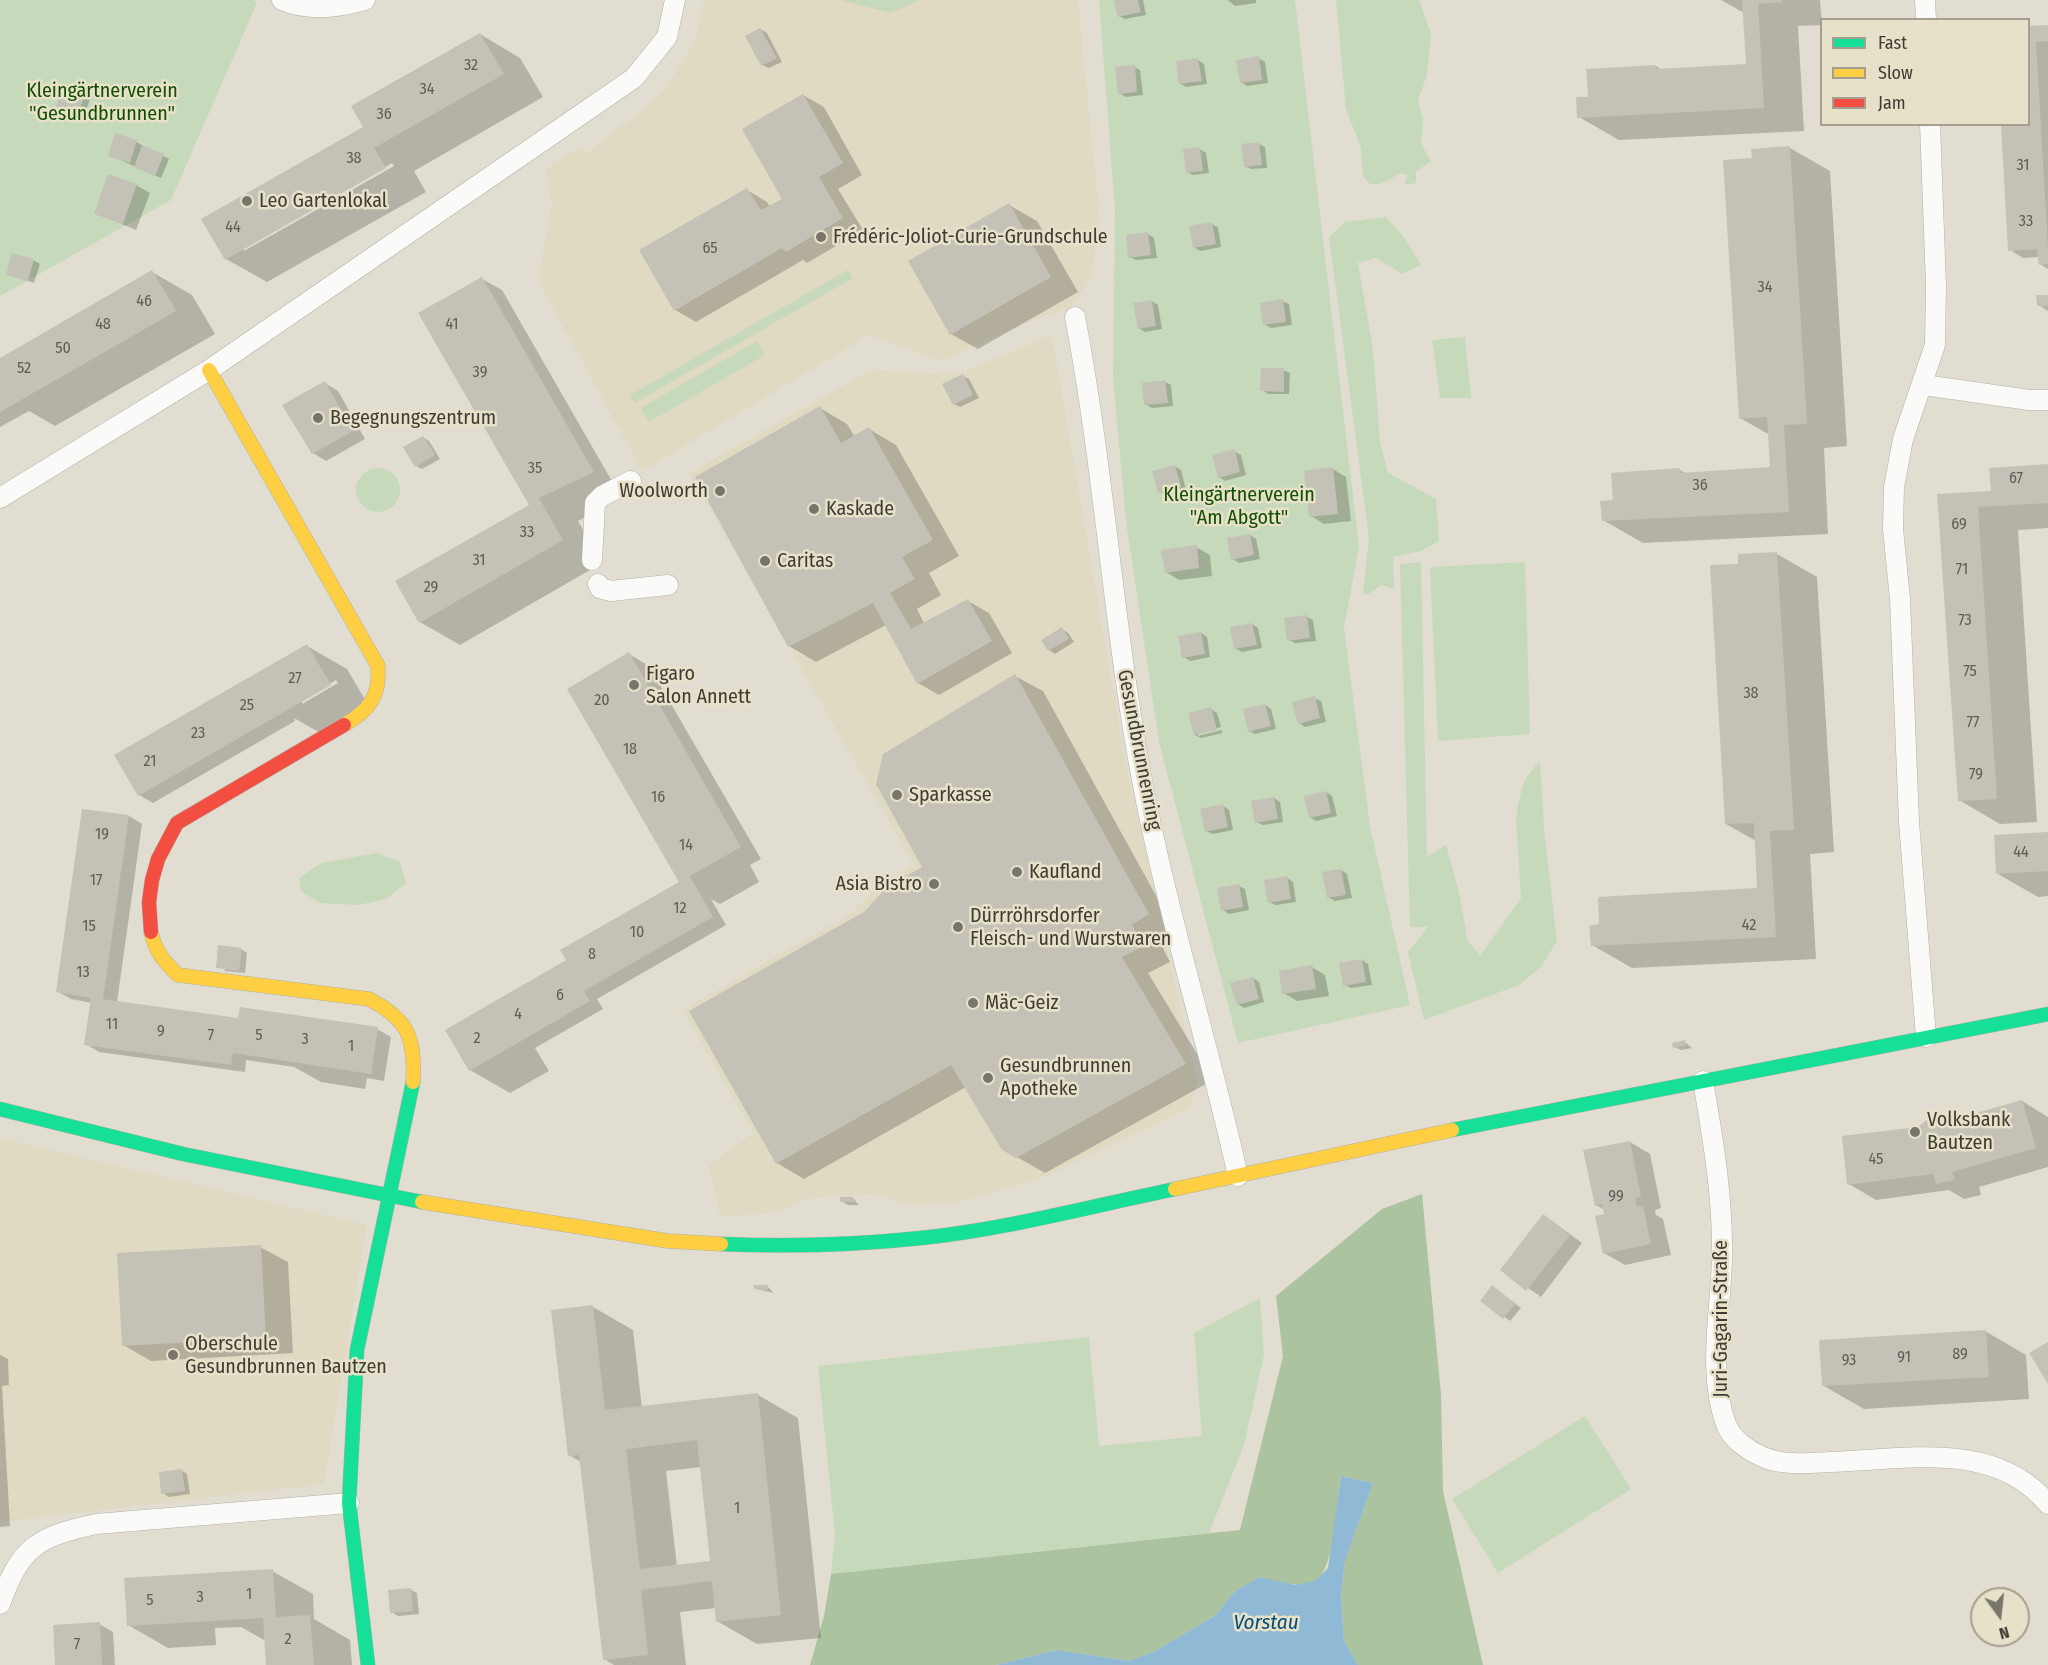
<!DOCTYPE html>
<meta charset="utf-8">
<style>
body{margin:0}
#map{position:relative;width:2048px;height:1665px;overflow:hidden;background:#e1ded1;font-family:"Fira Sans Condensed",sans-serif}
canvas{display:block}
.legend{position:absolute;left:1820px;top:18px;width:210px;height:108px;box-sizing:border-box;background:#e8e1ca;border:2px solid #a49f8e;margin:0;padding:8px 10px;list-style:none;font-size:18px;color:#3f3c33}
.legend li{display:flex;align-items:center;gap:12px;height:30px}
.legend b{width:30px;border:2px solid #a49f8e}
.north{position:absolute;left:1970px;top:1587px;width:60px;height:60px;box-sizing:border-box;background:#e8e1ca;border:2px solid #a49f8e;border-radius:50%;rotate:165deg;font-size:16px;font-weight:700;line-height:24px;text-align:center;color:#3f3c33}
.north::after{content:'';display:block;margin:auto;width:21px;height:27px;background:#78756a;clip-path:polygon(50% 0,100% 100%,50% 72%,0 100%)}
</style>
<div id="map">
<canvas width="2048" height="1665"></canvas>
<ul class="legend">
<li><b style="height:8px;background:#16e098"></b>Fast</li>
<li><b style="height:8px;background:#ffcf43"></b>Slow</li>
<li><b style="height:8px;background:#f24e42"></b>Jam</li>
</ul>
<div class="north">N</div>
</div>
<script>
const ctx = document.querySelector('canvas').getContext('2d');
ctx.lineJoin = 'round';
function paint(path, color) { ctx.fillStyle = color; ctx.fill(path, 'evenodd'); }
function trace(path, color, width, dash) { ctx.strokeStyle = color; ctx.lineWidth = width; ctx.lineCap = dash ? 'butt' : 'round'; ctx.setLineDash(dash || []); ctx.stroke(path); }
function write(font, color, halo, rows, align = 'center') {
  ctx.font = font + ' "Fira Sans Condensed",sans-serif'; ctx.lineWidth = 5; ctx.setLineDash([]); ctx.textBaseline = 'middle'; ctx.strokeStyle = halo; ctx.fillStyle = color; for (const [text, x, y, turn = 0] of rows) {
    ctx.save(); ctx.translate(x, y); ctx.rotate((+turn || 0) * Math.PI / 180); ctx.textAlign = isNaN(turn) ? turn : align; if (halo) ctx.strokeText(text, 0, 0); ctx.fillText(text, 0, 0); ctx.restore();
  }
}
paint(new Path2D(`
 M704 0H1078L1100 220 1091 277 1073 306 1035 319 941 361 869 335 642 471 542 288 539 275 552 202 545 169 581 147 585 154 646 107 668 86 694 41Z
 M1052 335 1126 765 1197 1083 1191 1107 1037 1180 962 1201 910 1205 872 1194 810 1198 778 1212 720 1217 709 1165 753 1133 683 1010 850 914 883 882 914 865 689 473 871 370 955 375Z
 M0 1138 367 1225 324 1484 0 1522Z`), '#e0dac3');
paint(new Path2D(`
 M0 0H254L257 3 171 200 0 296Z
 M840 0H919L891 13Z
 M1099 0H1295L1359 547 1344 628 1370 826 1410 1005 1238 1043 1159 742 1126 521 1113 377 1115 210Z
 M1336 0H1419L1431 33 1427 75 1418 101 1423 120 1421 144 1431 161 1416 172V183L1406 185 1405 181 1408 175 1400 173C1388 180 1385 185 1370 184L1363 176 1361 148 1346 109Z
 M1386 217 1403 236 1421 265 1402 274 1376 258 1358 263 1373 350 1380 442 1388 473 1436 499 1439 541 1421 551 1393 557 1394 589 1381 585 1367 595 1363 592 1369 538 1329 237 1345 222Z
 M848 270 853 278 634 403 630 395Z
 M1465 337 1471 398H1440L1432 340Z
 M757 341 765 355 649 422 641 408Z
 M356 490a22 22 0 1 1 44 0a22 22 0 1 1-44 0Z
 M1421 562 1427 857 1446 845 1460 896 1467 939 1480 956 1521 898 1516 820 1518 804 1524 781 1540 760 1544 828 1557 941 1542 966 1519 985 1424 1020 1408 952 1428 927H1410L1400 564Z
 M1525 562 1530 734 1438 741 1430 567Z
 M377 853 400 862 406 883 386 899 359 905 320 903 301 891 299 878 321 863Z
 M1260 1298 1264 1355 1244 1445 1209 1533 831 1574 835 1535 818 1366 1089 1337 1099 1446 1202 1436 1194 1333Z
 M1585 1416 1631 1489 1498 1573 1452 1499Z`), '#c6d9ba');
paint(new Path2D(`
 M1422 1194 1441 1395 1443 1491 1483 1665H1358L1344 1641 1341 1594 1345 1561 1373 1483 1341 1476C1336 1499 1336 1571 1314 1582 1298 1589 1275 1581 1259 1577L1234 1592 1216 1615 1155 1651 1129 1661 1057 1650 996 1665H810L824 1616 831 1574 1240 1530 1283 1356 1276 1296 1382 1209Z`), '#acc3a0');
paint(new Path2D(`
 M1341 1476 1373 1483 1345 1561 1341 1594 1344 1641 1358 1665H996L1057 1650 1129 1661 1155 1651 1216 1615 1234 1592 1259 1577 1295 1585 1315 1581 1328 1568Z`), '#8fb9d4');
paint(new Path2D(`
 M1115 0H1143L1146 15 1125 19 1119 16Z
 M1228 0H1256V3L1235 6Z
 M1721 0H1820L1822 25 1798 26 1804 131 1619 140 1579 117 1589 98 1656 66 1663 71 1747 65 1744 13Z
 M2048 26V269L2040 264 2039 257 2023 258 2010 250 2028 124V28Z
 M760 29 767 33 782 62 769 68 762 65Z
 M480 34 520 58 543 97 414 171 426 192 267 282 226 259 365 128ZM392 163 394 166 244 251V247Z
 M1258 58 1265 62 1268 83 1247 86 1241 82Z
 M1198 60 1204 64 1207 84 1186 87 1180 83Z
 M1134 67 1140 70 1143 95 1126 97 1119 93Z
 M85 93 91 96 84 116 64 109Z
 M803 95 824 107 862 175 838 189 863 230 807 263 803 260 696 322 675 310 747 190 767 202 770 207 784 199Z
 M136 142 169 159 161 178 109 155Z
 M1259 144 1265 147 1267 168 1251 169 1245 166Z
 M1790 148 1830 171 1847 446 1824 448 1828 534 1643 543 1603 520 1614 501 1680 470 1687 474 1772 469 1770 435 1740 418 1753 159Z
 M1200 149 1206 153 1209 173 1193 175 1187 172Z
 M136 185 150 193 136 230 96 213Z
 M1009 205 1037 221 1078 292 978 349 951 334Z
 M1211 224 1218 227 1221 247 1200 251 1194 247Z
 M1148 234 1154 238 1157 258 1136 260 1130 257Z
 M33 260 40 264 34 283 7 274Z
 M152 272 192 295 215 334 55 426 29 411 0 427V359Z
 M482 279 502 290 613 483 601 490 609 504 578 521 602 563 460 645 420 622 531 505Z
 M2048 296V311L2039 305Z
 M1152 301 1158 305 1162 329 1145 332 1139 328Z
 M1282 301 1289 304 1292 325 1271 328 1264 324Z
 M1283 370 1290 373 1289 394H1268L1262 390Z
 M963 376 969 379 979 398 960 407 954 404Z
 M1165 382 1171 385 1173 406 1152 408 1145 404Z
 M325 383 338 391 365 439 326 461 313 453Z
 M820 408 847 424 855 437 869 429 896 445 959 556 929 573 941 595 917 609 925 625 968 601 989 613 1012 653 939 695 918 683 886 625 816 662 789 646Z
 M423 437 429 441 440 459 422 469 416 466Z
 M1234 451 1241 455 1246 475 1225 481 1219 477Z
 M1174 466 1181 470 1186 490 1166 495 1160 492Z
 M2048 466V528L2018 530 2037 822 2000 824 1959 800 1939 495 1992 492Z
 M1333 469 1346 477 1351 521 1324 524 1311 516Z
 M1250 535 1256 539 1260 559 1239 563 1233 559Z
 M1196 547 1210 555 1212 576 1179 580 1166 572Z
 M1777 554 1817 577 1834 852 1810 854 1816 959 1632 968 1592 945 1759 890 1756 841 1726 824 1739 565Z
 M1307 617 1313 620 1316 641 1295 643 1289 640Z
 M1252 624 1258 628 1262 648 1242 652 1235 648Z
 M1062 629 1068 633 1074 642 1055 654 1049 650Z
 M1201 633 1207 637 1210 657 1190 661 1184 657Z
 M307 646 347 669 370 708 324 735 294 718 295 721 153 803 139 795ZM336 680 338 683 302 704V700Z
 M629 654 649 666 761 859 750 865 759 882 720 904 711 899 726 925 597 999 603 1009 535 1048 549 1071 510 1093 470 1070 569 961 681 883Z
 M1015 676 1043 691 1175 930 1159 940 1170 962 1148 973 1213 1080 1045 1173 1003 1149 966 1087 804 1179 777 1163 865 913 925 868Z
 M1314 698 1321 701 1326 722 1305 727 1299 723Z
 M1265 705 1271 709 1276 729 1255 734 1249 731Z
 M1211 709 1217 713 1221 727 1198 733V736L1222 730V733L1201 738 1195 735Z
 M1326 792 1332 796 1337 816 1316 821 1310 817Z
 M1274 798 1280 802 1283 822 1263 825 1256 822Z
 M1223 806 1229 810 1233 830 1213 834 1206 831Z
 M129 816 142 824 117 1002 239 1020 377 1029 391 1037 384 1081 367 1078 365 1089 321 1082 294 1067 246 1060 245 1072 99 1052 86 1044 92 1003 71 999 57 991Z
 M2048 833V896L2038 897 1998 874Z
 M1341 870 1347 874 1352 898 1335 901 1328 897Z
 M1287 878 1293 882 1296 902 1276 905 1269 902Z
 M1239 886 1245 889 1249 910 1229 914 1223 910Z
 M241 949 247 953 245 973 224 971Z
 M1362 960 1368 964 1372 985 1351 988 1345 985Z
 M1312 967 1325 975 1329 996 1297 1001 1284 993Z
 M1253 978 1259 982 1264 1002 1244 1008 1238 1004Z
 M1685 1042 1692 1048 1681 1050 1675 1047Z
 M2022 1101 2048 1117V1167L1979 1187 1981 1195 1964 1199 1949 1190 1876 1200 1849 1184 1918 1129Z
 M1630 1142 1650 1154 1661 1208 1655 1210 1656 1215 1663 1219 1671 1255 1625 1265 1604 1253 1605 1210 1596 1205Z
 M853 1198 859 1205H848L841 1201Z
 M1544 1215 1582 1243 1541 1297 1502 1270Z
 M260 1247 288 1262 293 1353 151 1361 123 1345Z
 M768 1287 774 1293 756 1289Z
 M1499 1291 1521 1308 1510 1321 1482 1301Z
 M593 1307 633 1330 642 1408 758 1395 798 1418 821 1638 757 1644 717 1621 716 1608 680 1612 686 1665H614L604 1659 581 1462 569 1455ZM702 1467 711 1563 677 1567 666 1471Z
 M1985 1331 2026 1355 2029 1399 1864 1409 1824 1386Z
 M0 1355 8 1359 9 1385 2 1386 10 1526 0 1527Z
 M181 1470 187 1474 190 1494 169 1497 163 1493Z
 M272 1571 313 1594 314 1619 350 1640 352 1665H267L266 1641 241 1627 215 1628 216 1645 168 1648 128 1625Z
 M411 1590 417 1593 419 1614 398 1616 391 1612Z
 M99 1624 113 1632 115 1665H56Z`), '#0003');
paint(new Path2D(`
 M1114 0H1138L1141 12 1118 17Z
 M1742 0H1782V2L1758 4 1764 108 1577 118 1576 97H1588L1586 69 1656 65V69L1746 64Z
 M2048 25V41L2036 42 2048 249V264L2039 265 2037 249 2008 251 2001 124H2028V26Z
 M760 28 777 58 761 66 745 36Z
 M480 33 504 74 374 148 386 168 225 260 201 219 363 127 351 106Z
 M1259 56 1262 80 1240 83 1236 60Z
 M1198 58 1202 81 1179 84 1176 61Z
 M1135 65 1137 92 1118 94 1115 67Z
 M64 84 86 92 78 114 56 106Z
 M803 94 843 163 819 177 843 218 786 252 782 248 674 311 639 250 747 188 761 210 782 199 742 129Z
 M115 133 137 140 130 163 108 156Z
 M1259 142 1262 165 1244 167 1241 144Z
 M142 145 164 154 155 176 134 167Z
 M1790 146 1807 424 1784 425 1789 512 1602 521 1600 501 1613 500 1611 473 1680 468 1681 473 1770 467 1767 417 1739 419 1723 160 1752 158 1751 149Z
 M1200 147 1203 171 1186 173 1183 149Z
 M108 174 137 184 123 224 94 214Z
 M1009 203 1051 277 950 335 908 261Z
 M1212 222 1216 244 1193 248 1189 226Z
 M1148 232 1151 255 1128 258 1126 235Z
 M12 253 34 259 28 281 6 275Z
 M152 270 176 311 0 412V358Z
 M482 277 594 472 539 498 563 540 419 623 395 581 529 505 418 313Z
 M2036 295H2048V306H2037Z
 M1283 299 1286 322 1263 325 1260 303Z
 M1152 300 1156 326 1138 329 1133 303Z
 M1261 368H1284V392L1260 391Z
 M963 374 973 395 953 405 942 384Z
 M1165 380 1168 403 1144 405 1142 383Z
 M325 381 353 431 312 454 282 405Z
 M820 406 841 443 869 427 933 540 902 557 915 579 890 593 911 629 968 599 992 641 917 684 873 603 788 647 695 477Z
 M423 436 435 455 415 467 403 447Z
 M1235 449 1240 472 1218 478 1212 455Z
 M2048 464V503L1978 507 1997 799 1958 801 1937 494 1991 491 1989 468Z
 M1175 465 1181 487 1158 493 1152 471Z
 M1333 467 1338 514 1309 517 1304 471Z
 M1250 534 1254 555 1231 560 1227 538Z
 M1197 545 1199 568 1165 573 1161 550Z
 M1777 552 1794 830 1770 831 1776 937 1591 946 1589 926 1599 924 1598 897 1757 888 1754 823 1725 824 1710 565 1738 564V554Z
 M1307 615 1310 638 1287 641 1284 618Z
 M1252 623 1257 645 1234 649 1230 627Z
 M1062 627 1069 639 1048 651 1041 640Z
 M1201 632 1205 654 1182 658 1178 636Z
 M307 644 331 685 138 796 114 755Z
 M629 652 741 847 690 876 713 917 584 991 590 1001 469 1071 445 1030 566 960 560 950 679 882 567 689Z
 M1015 674 1149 914 1132 925 1144 946 1122 957 1186 1064 1016 1158 1002 1150 951 1065 776 1164 689 1011 864 912 888 886 922 867 876 784 883 754Z
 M1315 696 1320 718 1298 724 1292 702Z
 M1265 704 1271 726 1248 732 1243 709Z
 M1211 707 1217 730 1194 735 1188 713Z
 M1326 791 1331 813 1309 818 1304 796Z
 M1274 797 1278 819 1255 823 1251 801Z
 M1223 804 1228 827 1205 832 1200 809Z
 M82 809 129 815 103 999 238 1018 240 1007 378 1027 371 1074 233 1053 231 1065 84 1045 91 998 56 992Z
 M2048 832V871L1996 874 1994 835Z
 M1341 869 1346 895 1327 898 1322 872Z
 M1287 876 1291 899 1268 903 1264 880Z
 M1239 884 1243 907 1221 911 1217 888Z
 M218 945 242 948 239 971 216 968Z
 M1362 959 1366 982 1343 986 1339 963Z
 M1312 965 1316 989 1282 994 1279 971Z
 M1253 977 1259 999 1237 1005 1230 983Z
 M1685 1040 1686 1045 1673 1048 1672 1043Z
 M2022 1100 2036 1148 1952 1172 1955 1180 1936 1184 1933 1174 1847 1185 1842 1136 1918 1127 1930 1117 1952 1120Z
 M1630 1141 1641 1197 1635 1198 1637 1207 1643 1206 1651 1244 1603 1254 1595 1216 1604 1214 1602 1204 1595 1206 1583 1150Z
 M840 1197H853L854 1202H840Z
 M1543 1214 1570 1235 1526 1291 1500 1270Z
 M261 1245 266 1338 122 1346 117 1253Z
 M754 1285H768V1290L754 1289Z
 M1492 1285 1515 1304 1503 1319 1480 1301Z
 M593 1305 605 1410 758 1393 781 1615 716 1622 712 1581 641 1590 648 1655 603 1660 579 1455 568 1456 551 1310ZM697 1440 710 1561 640 1569 626 1449Z
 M1986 1330 1989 1377 1822 1386 1819 1340Z
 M2048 1342V1384L2029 1353Z
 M182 1469 185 1491 161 1494 159 1472Z
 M273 1569 276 1617 310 1615 314 1665H266L263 1618 127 1626 124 1578Z
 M411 1588 413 1611 390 1613 388 1590Z
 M100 1622 102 1665H55L53 1625Z`), '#c4c1b7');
const street = new Path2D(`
 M282 0C308 11 338 8 365 0
 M1925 0 1926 20
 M1075 317C1104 468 1113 623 1141 775 1166 910 1208 1042 1238 1176
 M1924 385 2029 400H2048
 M0 498 209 370 634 78 667 37 675 0
 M592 560 595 503 602 496 631 481
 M598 584 600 588 611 591 668 585
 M1926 1037 1909 822 1900 599 1893 529 1894 487 1903 439 1935 345 1936 286 1930 124
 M1703 1081C1713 1139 1723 1197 1722 1257 1721 1310 1707 1373 1726 1424 1731 1439 1749 1451 1763 1457 1783 1466 1809 1463 1830 1462 1903 1460 1995 1439 2048 1504
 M0 1604C21 1546 37 1537 96 1524L349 1503`);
const fast = new Path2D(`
 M0 1109 183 1154 422 1202
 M1452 1130 2048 1014
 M721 1244C788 1247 855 1245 921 1238 1007 1229 1092 1206 1175 1189
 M368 1665 349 1503 357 1350 413 1082`);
const slow = new Path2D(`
 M209 370 378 666C380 696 370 710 344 725
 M151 932C155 951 164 962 178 975L369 999C409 1020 415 1038 413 1082
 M1175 1189 1452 1130
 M422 1202 668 1241 721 1244`);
const jam = new Path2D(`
 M151 932 149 902 152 880 158 859 177 823 344 725`);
trace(street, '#b2afa6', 21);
trace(fast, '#b2afa6', 15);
trace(slow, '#b2afa6', 15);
trace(jam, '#b2afa6', 15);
trace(street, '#fafaf8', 20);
trace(fast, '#16e098', 14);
trace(slow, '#ffcf43', 14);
trace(jam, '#f24e42', 14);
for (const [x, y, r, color] of [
 [247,201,6,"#78756a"],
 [821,237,6,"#78756a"],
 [318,418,6,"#78756a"],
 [720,491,6,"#78756a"],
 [814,509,6,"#78756a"],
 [765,561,6,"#78756a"],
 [634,685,6,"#78756a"],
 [897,795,6,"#78756a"],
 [1017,872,6,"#78756a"],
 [934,884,6,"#78756a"],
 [958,927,6,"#78756a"],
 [973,1003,6,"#78756a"],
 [988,1078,6,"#78756a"],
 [1915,1132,6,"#78756a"],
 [173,1355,6,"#78756a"]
]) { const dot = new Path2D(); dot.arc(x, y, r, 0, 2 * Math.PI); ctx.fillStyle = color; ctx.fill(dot); trace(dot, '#e8e1ca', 2); }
write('16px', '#605d54', null, [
 ["32",471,66],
 ["34",427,90],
 ["36",384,115],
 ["38",354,159],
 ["31",2023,166],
 ["33",2026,222],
 ["44",233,228],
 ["65",710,249],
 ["34",1765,288],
 ["46",144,302],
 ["48",103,325],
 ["41",452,325],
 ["50",63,349],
 ["52",24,369],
 ["39",480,373],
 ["35",535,469],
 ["67",2016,479],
 ["36",1700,486],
 ["69",1959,525],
 ["33",527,533],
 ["31",479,561],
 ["71",1962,570],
 ["29",431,588],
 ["73",1965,621],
 ["75",1970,672],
 ["27",295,679],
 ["38",1751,694],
 ["20",602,701],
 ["25",247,706],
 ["77",1973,723],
 ["23",198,734],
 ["18",630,750],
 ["21",150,762],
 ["79",1976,775],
 ["16",658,798],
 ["19",102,835],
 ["14",686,846],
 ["44",2021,853],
 ["17",96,881],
 ["12",680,909],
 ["42",1749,926],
 ["15",89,927],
 ["10",637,933],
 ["8",592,955],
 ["13",83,973],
 ["6",560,996],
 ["4",518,1015],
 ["11",112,1025],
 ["9",161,1032],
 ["7",211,1036],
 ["5",259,1036],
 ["2",477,1039],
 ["3",305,1040],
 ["1",351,1047],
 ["45",1876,1160],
 ["99",1616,1197],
 ["89",1960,1355],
 ["91",1904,1358],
 ["93",1849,1361],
 ["1",737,1509],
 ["1",249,1595],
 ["3",200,1598],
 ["5",150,1601],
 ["2",288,1640],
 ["7",77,1645]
]);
write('20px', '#114f01', '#e8e1ca', [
 ["Kleingärtnerverein",102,91],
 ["\"Gesundbrunnen\"",102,114],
 ["Kleingärtnerverein",1239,495],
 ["\"Am Abgott\"",1239,518]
]);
write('20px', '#3f3c33', '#e8e1ca', [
 ["Leo Gartenlokal",259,201],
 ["Frédéric-Joliot-Curie-Grundschule",833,237],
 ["Begegnungszentrum",330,418],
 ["Woolworth",708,491,"right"],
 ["Kaskade",826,509],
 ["Caritas",777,561],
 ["Figaro",646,674],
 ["Salon Annett",646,697],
 ["Sparkasse",909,795],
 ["Kaufland",1029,872],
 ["Asia Bistro",922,884,"right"],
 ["Dürrröhrsdorfer",970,916],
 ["Fleisch- und Wurstwaren",970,939],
 ["Mäc-Geiz",985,1003],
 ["Gesundbrunnen",1000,1066],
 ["Apotheke",1000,1089],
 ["Volksbank",1927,1120],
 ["Bautzen",1927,1143],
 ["Oberschule",185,1344],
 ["Gesundbrunnen Bautzen",185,1367]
], 'left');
write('20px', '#3f3c33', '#e8e1ca', [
 ["Gesundbrunnenring",1139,750,79],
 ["Juri-Gagarin-Straße",1721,1319,-90]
]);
write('italic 21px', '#004e79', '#e8e1ca', [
 ["Vorstau",1266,1623]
]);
</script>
